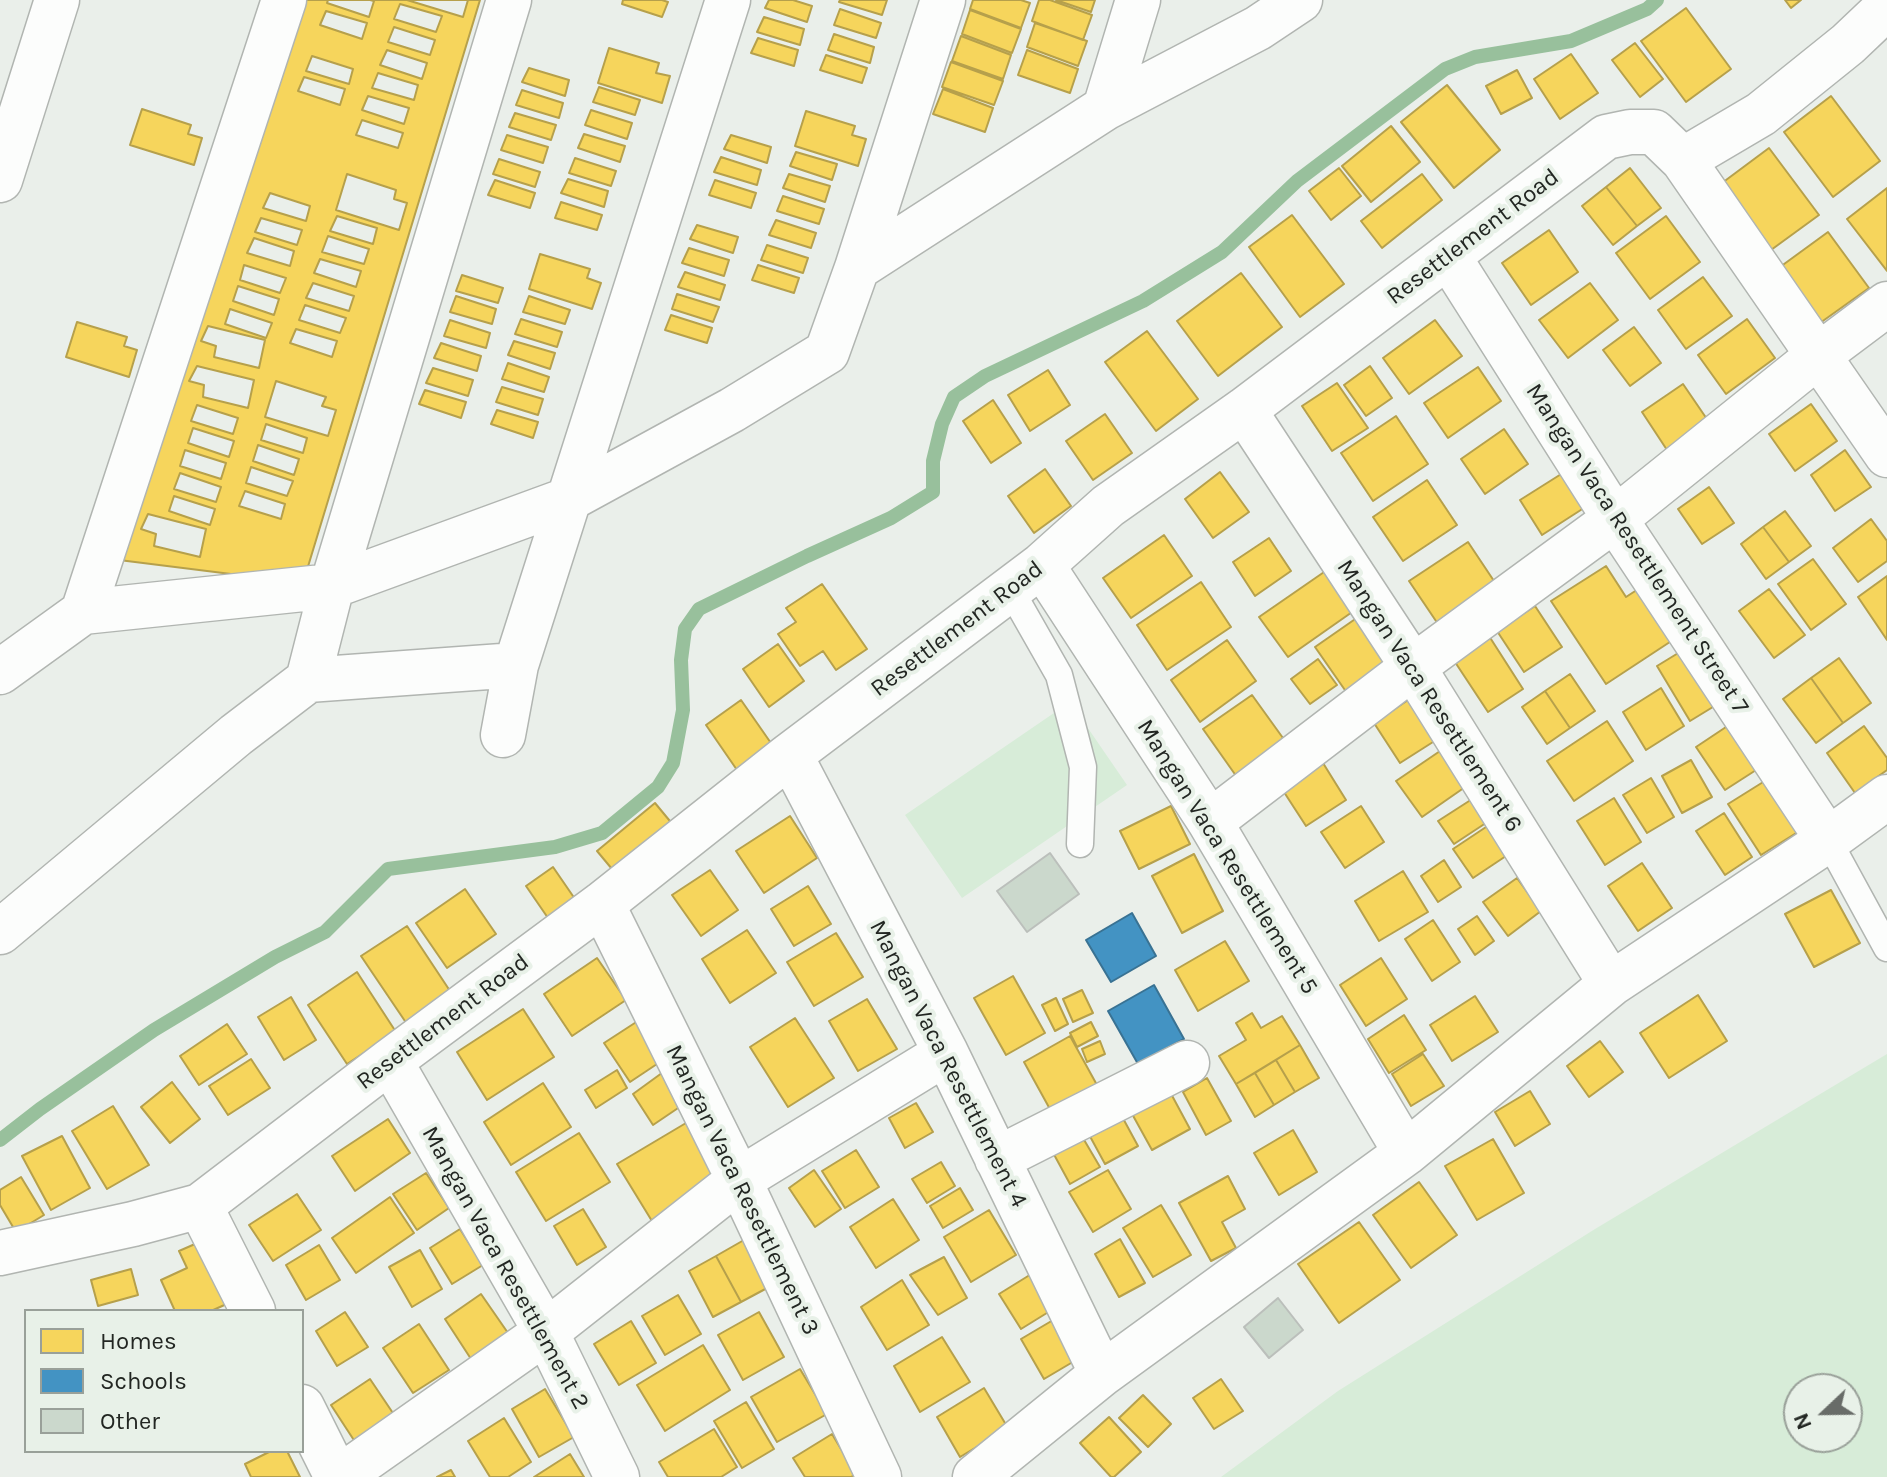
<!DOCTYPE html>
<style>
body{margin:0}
#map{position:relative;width:1887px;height:1477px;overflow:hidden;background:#eaefea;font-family:Karla,sans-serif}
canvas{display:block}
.legend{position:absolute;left:24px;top:1309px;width:280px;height:144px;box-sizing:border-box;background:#e8f1e8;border:2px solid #99a099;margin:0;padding:10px 14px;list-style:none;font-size:24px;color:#222622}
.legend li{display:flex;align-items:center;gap:16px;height:40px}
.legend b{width:40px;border:2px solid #99a099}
.north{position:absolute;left:1783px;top:1373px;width:80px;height:80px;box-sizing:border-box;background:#e8f1e8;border:2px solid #99a099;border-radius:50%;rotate:248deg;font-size:22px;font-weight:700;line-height:32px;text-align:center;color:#222622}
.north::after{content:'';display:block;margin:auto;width:28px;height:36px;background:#686c68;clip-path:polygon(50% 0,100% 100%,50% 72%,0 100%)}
</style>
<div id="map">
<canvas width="1887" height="1477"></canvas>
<ul class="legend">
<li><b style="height:22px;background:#f6d55c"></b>Homes</li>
<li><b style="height:22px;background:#4393c3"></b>Schools</li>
<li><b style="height:22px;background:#cbd8cc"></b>Other</li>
</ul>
<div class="north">N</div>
</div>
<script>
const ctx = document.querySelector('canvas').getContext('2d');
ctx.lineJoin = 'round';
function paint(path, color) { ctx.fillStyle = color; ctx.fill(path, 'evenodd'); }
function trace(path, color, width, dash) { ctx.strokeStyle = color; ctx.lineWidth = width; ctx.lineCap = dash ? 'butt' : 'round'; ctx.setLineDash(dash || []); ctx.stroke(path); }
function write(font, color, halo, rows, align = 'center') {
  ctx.font = font + ' Karla,sans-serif'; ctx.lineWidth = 8; ctx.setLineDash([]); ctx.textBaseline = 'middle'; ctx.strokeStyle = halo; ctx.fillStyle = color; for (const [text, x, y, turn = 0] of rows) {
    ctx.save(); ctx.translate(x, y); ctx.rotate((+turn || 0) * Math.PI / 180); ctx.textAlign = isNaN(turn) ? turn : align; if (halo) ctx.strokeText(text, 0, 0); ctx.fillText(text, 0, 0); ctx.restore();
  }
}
paint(new Path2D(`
 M1070 702 1127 785 962 898 905 815Z
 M1887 1054V1477H1221L1338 1391 1595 1229ZM1799 1389H1847V1437H1799Z`), '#d7ecd8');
const homes = new Path2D(`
 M304 0H480L303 583 119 560Z
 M328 0H370L374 1 369 17 327 3Z
 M407 0H468L463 17Z
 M623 0H662L668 2 662 17 622 4Z
 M769 0H793L812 6 807 22 765 8Z
 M840 0H887L882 15 839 2Z
 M973 0H1021L1030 3 1021 28 970 9Z
 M1039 0H1050L1092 15 1083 40 1032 21Z
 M1056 0H1095L1091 12Z
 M1785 0H1801L1791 8Z
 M400 4 442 16 436 32 394 19Z
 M1686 8 1731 69 1686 102 1641 41Z
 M840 9 881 23 876 38 834 25Z
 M970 10 1021 29 1012 53 962 34Z
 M326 11 367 23 362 39 320 25Z
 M764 17 804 29 800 45 757 32Z
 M1035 23 1087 41 1078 66 1027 47Z
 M394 27 435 40 430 55 388 42Z
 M834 34 874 47 870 63 828 50Z
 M961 36 1011 55 1003 79 952 61Z
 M758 38 798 50 794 66 751 53Z
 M1635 43 1663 79 1640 97 1612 60Z
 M609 48 659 63 656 73 670 76 662 103 598 83Z
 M387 50 427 63 422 79 380 65Z
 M1027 50 1078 69 1070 93 1018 75Z
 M1571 54 1598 93 1560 119 1534 79Z
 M826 55 867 68 862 83 820 70Z
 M312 56 353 69 349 84 306 71Z
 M951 62 1003 81 994 105 942 87Z
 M529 68 569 80 565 96 522 82Z
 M1517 70 1532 98 1501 114 1486 86Z
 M378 73 418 85 414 100 372 88Z
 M304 77 345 89 340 105 298 91Z
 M1447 85 1500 150 1454 188 1401 122Z
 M599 87 640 100 635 115 593 102Z
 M943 89 993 108 985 132 933 114Z
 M522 90 563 103 559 118 516 105Z
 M368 96 409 108 404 124 362 110Z
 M1831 96 1880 161 1833 197 1784 132Z
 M142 109 191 125 188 134 202 138 194 165 130 145Z
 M591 110 632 123 627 139 585 125Z
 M806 111 855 126 852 135 866 139 858 166 795 146Z
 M515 113 556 125 551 140 509 127Z
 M362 120 403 133 398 148 356 135Z
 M1391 126 1420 162 1371 202 1342 166Z
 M584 134 625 146 620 162 578 148Z
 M507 135 548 147 543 163 501 150Z
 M731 135 771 147 767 163 724 149Z
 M1769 148 1819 215 1771 250 1722 183Z
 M796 152 837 164 832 180 790 166Z
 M721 157 761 170 757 185 714 172Z
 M575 158 616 171 611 186 569 173Z
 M499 159 540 172 535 187 493 174Z
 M1339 168 1361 196 1331 220 1309 191Z
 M1630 168 1661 208 1637 226 1606 187Z
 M347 174 396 190 394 199 407 203 399 230 336 210Z
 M789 174 830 186 825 202 783 188Z
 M1422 174 1442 200 1382 248 1361 221Z
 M568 179 608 191 604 207 561 193Z
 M495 180 535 193 530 208 488 195Z
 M715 180 756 193 751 208 709 195Z
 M1606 187 1637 226 1613 245 1582 206Z
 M1887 188V271L1847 219Z
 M270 193 310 206 306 221 263 208Z
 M783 196 824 209 819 224 777 211Z
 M561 202 602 215 597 230 555 218Z
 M1292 215 1344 284 1300 317 1249 247Z
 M337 216 377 228 373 244 330 231Z
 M1666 216 1700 262 1650 299 1616 253Z
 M261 218 302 230 297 245 255 232Z
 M776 220 816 233 811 248 769 235Z
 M697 225 738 237 733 253 690 239Z
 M1549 230 1578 272 1531 305 1502 263Z
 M1828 232 1869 288 1820 323 1780 267Z
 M328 236 369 249 364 264 322 252Z
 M254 238 294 251 290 266 247 253Z
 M767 245 808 258 803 273 761 260Z
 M689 248 729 260 724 276 682 263Z
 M540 254 590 269 587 278 601 283 592 309 529 289Z
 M320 259 361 271 356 287 314 273Z
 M244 265 286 278 280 293 240 280Z
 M758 265 799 278 794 293 752 280Z
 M685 272 725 285 720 300 678 287Z
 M1241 273 1282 327 1218 376 1177 321Z
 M462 275 503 288 498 303 456 291Z
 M1703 277 1732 316 1686 349 1658 310Z
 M313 283 354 296 349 311 306 298Z
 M1590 283 1618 320 1568 358 1539 320Z
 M238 286 279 299 274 315 233 301Z
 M677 294 719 307 713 322 672 309Z
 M456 296 496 309 492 324 450 312Z
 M529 296 570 310 565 324 523 312Z
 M305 305 346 318 340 333 299 320Z
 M230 309 272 323 266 338 225 324Z
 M671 315 712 328 707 343 665 330Z
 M521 319 562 332 557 347 515 334Z
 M1747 319 1775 358 1726 394 1698 355Z
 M450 320 490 333 486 348 444 336Z
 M1435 320 1462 356 1409 394 1383 358Z
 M77 322 127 337 124 346 137 350 129 377 66 357Z
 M208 326 265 340 259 368 214 357 216 346 201 341Z
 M1634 327 1661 363 1630 386 1603 350Z
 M296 329 337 341 332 357 290 343Z
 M1147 331 1198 399 1156 431 1105 362Z
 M514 341 555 353 550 369 508 355Z
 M441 343 481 356 477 371 434 358Z
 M508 363 549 377 544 392 502 379Z
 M197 366 254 380 248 408 203 397 204 385 189 381Z
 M1370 366 1392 398 1366 416 1344 385Z
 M1478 367 1501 401 1448 438 1424 403Z
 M433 368 473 380 468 396 426 383Z
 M1048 370 1070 405 1030 431 1008 395Z
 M276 381 326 397 322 406 336 410 328 436 265 417Z
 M1337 383 1368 428 1332 451 1302 406Z
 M1683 384 1711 425 1669 453 1642 412Z
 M502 387 543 399 538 415 496 402Z
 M425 390 466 402 461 418 419 404Z
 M993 400 1021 443 991 463 963 421Z
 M1811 404 1837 441 1795 471 1769 434Z
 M197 405 238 418 233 434 191 421Z
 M497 410 538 422 533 438 491 424Z
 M1105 414 1132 453 1093 480 1066 441Z
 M1396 416 1428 464 1373 501 1341 453Z
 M266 424 307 438 303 453 261 440Z
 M193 428 234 441 229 457 188 443Z
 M1504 429 1528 464 1485 494 1461 459Z
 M258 445 299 459 294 475 253 461Z
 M185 450 226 463 221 479 180 466Z
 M1845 450 1871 487 1835 511 1811 475Z
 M251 467 293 481 287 496 246 483Z
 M1045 469 1071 506 1034 533 1008 496Z
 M1566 471 1587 506 1542 535 1520 500Z
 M1220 472 1249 512 1213 538 1185 499Z
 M180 473 221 487 216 502 174 489Z
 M1427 480 1457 525 1403 561 1373 517Z
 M1709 487 1734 523 1702 544 1678 509Z
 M245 491 285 504 281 519 239 506Z
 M174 496 215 509 210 525 169 511Z
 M1785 511 1811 546 1789 562 1763 527Z
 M148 514 206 529 200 557 154 546 156 534 141 529Z
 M1871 519 1887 541V561L1858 582 1833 548Z
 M1763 527 1789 562 1766 579 1741 544Z
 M1164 535 1192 576 1131 618 1103 578Z
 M1269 538 1291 571 1255 596 1233 562Z
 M1468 542 1496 584 1438 624 1409 581Z
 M1813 559 1846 604 1811 630 1778 584Z
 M1606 566 1626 597 1646 584 1679 636 1606 684 1551 601Z
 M1327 570 1355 610 1288 657 1259 617Z
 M1887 576V640L1858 597Z
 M1201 582 1231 627 1167 670 1137 625Z
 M822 584 867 649 836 670 823 651 800 666 778 634 796 622 786 608Z
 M1769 589 1805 635 1774 658 1739 611Z
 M1535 606 1562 647 1524 672 1497 631Z
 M1361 615 1393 660 1347 693 1315 647Z
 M1489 636 1523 689 1488 712 1453 659Z
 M1227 640 1256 681 1200 722 1171 680Z
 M778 644 804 681 769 707 743 669Z
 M1693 644 1726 699 1690 721 1657 666Z
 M1839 658 1871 703 1843 723 1811 678Z
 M1318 659 1337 685 1310 704 1291 679Z
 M1570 674 1595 711 1570 728 1545 691Z
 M1811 678 1843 723 1816 743 1783 699Z
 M1661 688 1684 726 1646 750 1623 712Z
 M1545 691 1570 728 1547 744 1522 707Z
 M1417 694 1444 735 1400 763 1374 723Z
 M1252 695 1288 745 1239 780 1203 729Z
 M741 700 773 746 737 770 706 725Z
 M1738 719 1767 763 1725 790 1696 747Z
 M1607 721 1633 761 1574 801 1547 761Z
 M1864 726 1887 758V770L1855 793 1827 753Z
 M1443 749 1468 785 1422 817 1396 781Z
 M1691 760 1712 797 1682 813 1662 776Z
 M1323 763 1346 800 1306 826 1282 789Z
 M1776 774 1809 825 1761 855 1728 804Z
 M1651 778 1674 817 1647 833 1623 795Z
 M1480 794 1495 817 1454 844 1438 821Z
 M1614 798 1641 842 1605 865 1577 821Z
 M655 803 674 826 617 875 597 851Z
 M1171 806 1190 844 1139 869 1120 831Z
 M1361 806 1384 842 1345 868 1321 832Z
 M1724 813 1752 857 1725 875 1696 831Z
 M790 816 817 858 764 893 736 851Z
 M1498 819 1518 848 1473 878 1453 849Z
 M1194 854 1223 911 1182 933 1152 876Z
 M1444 860 1461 887 1438 902 1421 876Z
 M1642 863 1672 908 1638 931 1608 886Z
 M553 867 575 899 548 918 526 886Z
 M710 870 738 910 701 936 672 895Z
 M1403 871 1428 912 1379 941 1355 901Z
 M1517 878 1541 911 1508 936 1483 902Z
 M808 886 831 924 794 946 771 909Z
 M465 889 496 934 447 968 416 923Z
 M1831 890 1860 943 1814 967 1785 914Z
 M1477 916 1494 941 1475 955 1458 929Z
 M1433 920 1460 962 1432 981 1405 939Z
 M407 926 456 1000 411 1030 361 956Z
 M747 930 776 973 730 1003 702 959Z
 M836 933 863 977 814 1006 787 962Z
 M1225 941 1249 981 1198 1011 1175 970Z
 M597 958 626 1000 572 1036 544 994Z
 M1381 958 1407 999 1366 1026 1340 985Z
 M357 972 396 1032 347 1064 308 1005Z
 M1013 976 1045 1033 1006 1055 974 998Z
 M1082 990 1093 1013 1073 1022 1063 999Z
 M1698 995 1727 1041 1669 1078 1640 1033Z
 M1475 996 1498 1032 1452 1061 1430 1025Z
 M291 997 316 1040 284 1060 258 1017Z
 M1056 998 1068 1024 1055 1031 1042 1005Z
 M867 999 897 1049 858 1071 829 1021Z
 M523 1009 554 1057 487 1100 457 1052Z
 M1252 1013 1261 1028 1282 1016 1300 1045 1236 1084 1219 1056 1246 1040 1236 1023Z
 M1404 1015 1426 1050 1389 1073 1368 1039Z
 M644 1017 669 1056 630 1082 604 1043Z
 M795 1018 834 1078 788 1107 750 1047Z
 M1091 1022 1098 1036 1077 1047 1070 1033Z
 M227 1024 247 1054 199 1085 180 1056Z
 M1070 1036 1097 1085 1051 1111 1024 1062Z
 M1100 1041 1105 1054 1087 1062 1082 1049Z
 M1600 1041 1623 1072 1589 1097 1567 1066Z
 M1300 1045 1319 1078 1295 1092 1276 1060Z
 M1423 1054 1444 1086 1411 1106 1392 1074Z
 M251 1059 270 1088 228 1115 209 1086Z
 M1276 1060 1295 1092 1274 1105 1255 1073Z
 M617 1070 627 1088 596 1108 585 1090Z
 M666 1070 687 1102 653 1125 633 1094Z
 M1255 1073 1274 1105 1255 1117 1236 1084Z
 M1207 1078 1231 1121 1206 1135 1183 1092Z
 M172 1082 200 1119 170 1143 141 1107Z
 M543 1083 571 1127 511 1165 484 1122Z
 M1169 1090 1190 1129 1152 1150 1131 1112Z
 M1530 1091 1550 1124 1515 1146 1495 1112Z
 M916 1103 933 1132 905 1148 889 1118Z
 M113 1106 149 1165 107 1189 72 1131Z
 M1119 1111 1138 1146 1105 1164 1086 1129Z
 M388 1119 410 1153 355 1191 332 1156Z
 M686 1123 693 1134 736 1177 655 1226 617 1164Z
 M1293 1130 1317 1172 1279 1195 1254 1153Z
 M579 1133 610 1182 546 1221 516 1172Z
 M1080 1133 1100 1167 1070 1184 1051 1149Z
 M62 1136 90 1188 51 1210 22 1156Z
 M1493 1139 1524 1193 1477 1220 1445 1166Z
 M856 1150 879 1187 845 1208 822 1171Z
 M941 1162 955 1186 927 1203 912 1179Z
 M814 1170 841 1209 815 1227 789 1188Z
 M1108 1170 1131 1209 1093 1232 1069 1192Z
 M426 1173 449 1208 417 1230 393 1194Z
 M1228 1176 1245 1209 1222 1222 1236 1248 1211 1261 1179 1203Z
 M21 1177 44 1215 16 1232 0 1205V1190Z
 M1419 1182 1457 1235 1411 1268 1373 1215Z
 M960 1188 973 1210 943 1228 930 1206Z
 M297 1194 321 1230 273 1261 249 1225Z
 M390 1197 414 1233 356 1273 332 1238Z
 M893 1199 919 1240 876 1268 850 1227Z
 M1161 1205 1191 1255 1153 1277 1123 1228Z
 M583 1209 606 1247 577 1265 554 1226Z
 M989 1210 1016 1255 971 1282 944 1237Z
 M1359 1222 1400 1280 1339 1323 1298 1264Z
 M460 1229 483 1265 452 1284 430 1248Z
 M211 1237 240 1298 211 1311H175L161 1280 187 1268 179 1251Z
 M1120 1239 1145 1283 1119 1297 1095 1254Z
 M744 1240 769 1287 741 1302 716 1256Z
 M319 1245 340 1280 306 1300 286 1265Z
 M420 1250 442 1289 412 1307 389 1267Z
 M716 1256 741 1302 713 1317 689 1271Z
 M944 1257 967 1298 938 1315 910 1275Z
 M1041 1268 1063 1303 1021 1329 999 1294Z
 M131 1269 138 1295 98 1306 91 1280Z
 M902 1280 929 1325 887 1350 861 1307Z
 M481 1294 508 1333 471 1359 445 1319Z
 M678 1295 701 1334 665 1355 642 1316Z
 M345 1312 368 1347 337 1366 316 1331Z
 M759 1312 784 1357 743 1380 718 1335Z
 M1065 1313 1088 1353 1044 1379 1021 1339Z
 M631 1321 656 1363 619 1385 594 1344Z
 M419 1324 449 1370 413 1393 383 1348Z
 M942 1337 970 1382 920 1412 894 1366Z
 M703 1345 730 1390 665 1431 637 1385Z
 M800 1369 827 1414 777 1442 751 1397Z
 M370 1379 401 1425 361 1451 331 1405Z
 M1221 1379 1243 1411 1214 1429 1193 1398Z
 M984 1388 1008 1428 960 1457 937 1417Z
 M545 1389 574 1437 539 1457 512 1409Z
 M1143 1395 1171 1424 1148 1447 1119 1418Z
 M746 1402 774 1449 742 1468 714 1421Z
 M1109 1417 1141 1452 1114 1477H1111L1080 1443Z
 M504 1418 531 1462 508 1477H490L468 1441Z
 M714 1429 737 1467 721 1477H668L659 1462Z
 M832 1434 856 1474 851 1477H805L793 1458Z
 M271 1451H287L300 1477H251L245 1464Z
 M570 1454 584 1477H534Z
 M451 1470 455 1477H437Z`);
paint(homes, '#f6d55c');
trace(homes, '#b6a04b', 2);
const schools = new Path2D(`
 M1132 913 1156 956 1111 982 1086 940Z
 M1154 985 1184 1039 1138 1064 1108 1011Z`);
paint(schools, '#4393c3');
trace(schools, '#397293', 2);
trace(new Path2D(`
 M0 1140 40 1109 154 1030 275 957 325 932 388 869 555 847 602 833 658 787 673 763 683 710 681 660 685 629 699 609 807 556 891 518 933 492V461L942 424 954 397 985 376 1143 301 1222 252 1297 181 1445 69 1475 57 1571 41 1647 9 1657 0`), '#98c09c', 14);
const building = new Path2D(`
 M1050 853 1079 894 1027 932 997 891Z
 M1278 1298 1303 1330 1269 1358 1244 1327Z`);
paint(building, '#cbd8cc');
trace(building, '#bbbfbb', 2);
const lane = new Path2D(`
 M1010 589 1059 675 1083 767 1080 844
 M1828 840 1887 948`);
const street = new Path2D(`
 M1105 108 1138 0
 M1683 160 1887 455
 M0 180 57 0
 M1448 256 1615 519 1828 840
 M857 268 943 0
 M1244 410 1413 667 1611 984
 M1042 565 1210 822 1406 1153
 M83 612 284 0
 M0 672 83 612 332 586 567 500 732 410 827 352 857 268 1105 108 1258 28 1300 0
 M308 680 516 665
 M503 735 516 665 728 0
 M790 755 946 1053 1102 1374
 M1210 822 1413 667 1615 519 1819 355 1887 304
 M602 904 739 1180 879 1477
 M0 932 236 735 308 680 332 586 509 0
 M390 1061 546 1332 617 1477
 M997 1159 1187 1063
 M200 1206 253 1311
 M0 1253 133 1224 200 1206 390 1061 602 904 790 755 1042 565 1108 506 1244 410 1606 137 1630 132H1654L1683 160 1761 114 1848 44 1887 7
 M302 1407 337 1477
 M340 1477 546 1332 739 1180 946 1053
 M975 1477 1102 1374 1406 1153 1611 984 1828 840 1887 797`);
trace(lane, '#b1b5b1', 29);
trace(street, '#b1b5b1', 47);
trace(lane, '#fcfdfc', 26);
trace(street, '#fcfdfc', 44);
write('24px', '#222622', '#e8f1e8', [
 ["Resettlement Road",1473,237,-37],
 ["Mangan Vaca Resettlement Street 7",1637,549,57],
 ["Resettlement Road",957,629,-37],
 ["Mangan Vaca Resettlement 6",1429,696,57],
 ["Mangan Vaca Resettlement 5",1227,857,58],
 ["Resettlement Road",443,1022,-37],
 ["Mangan Vaca Resettlement 4",948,1064,63],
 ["Mangan Vaca Resettlement 3",742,1190,64],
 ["Mangan Vaca Resettlement 2",505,1268,61]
]);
</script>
